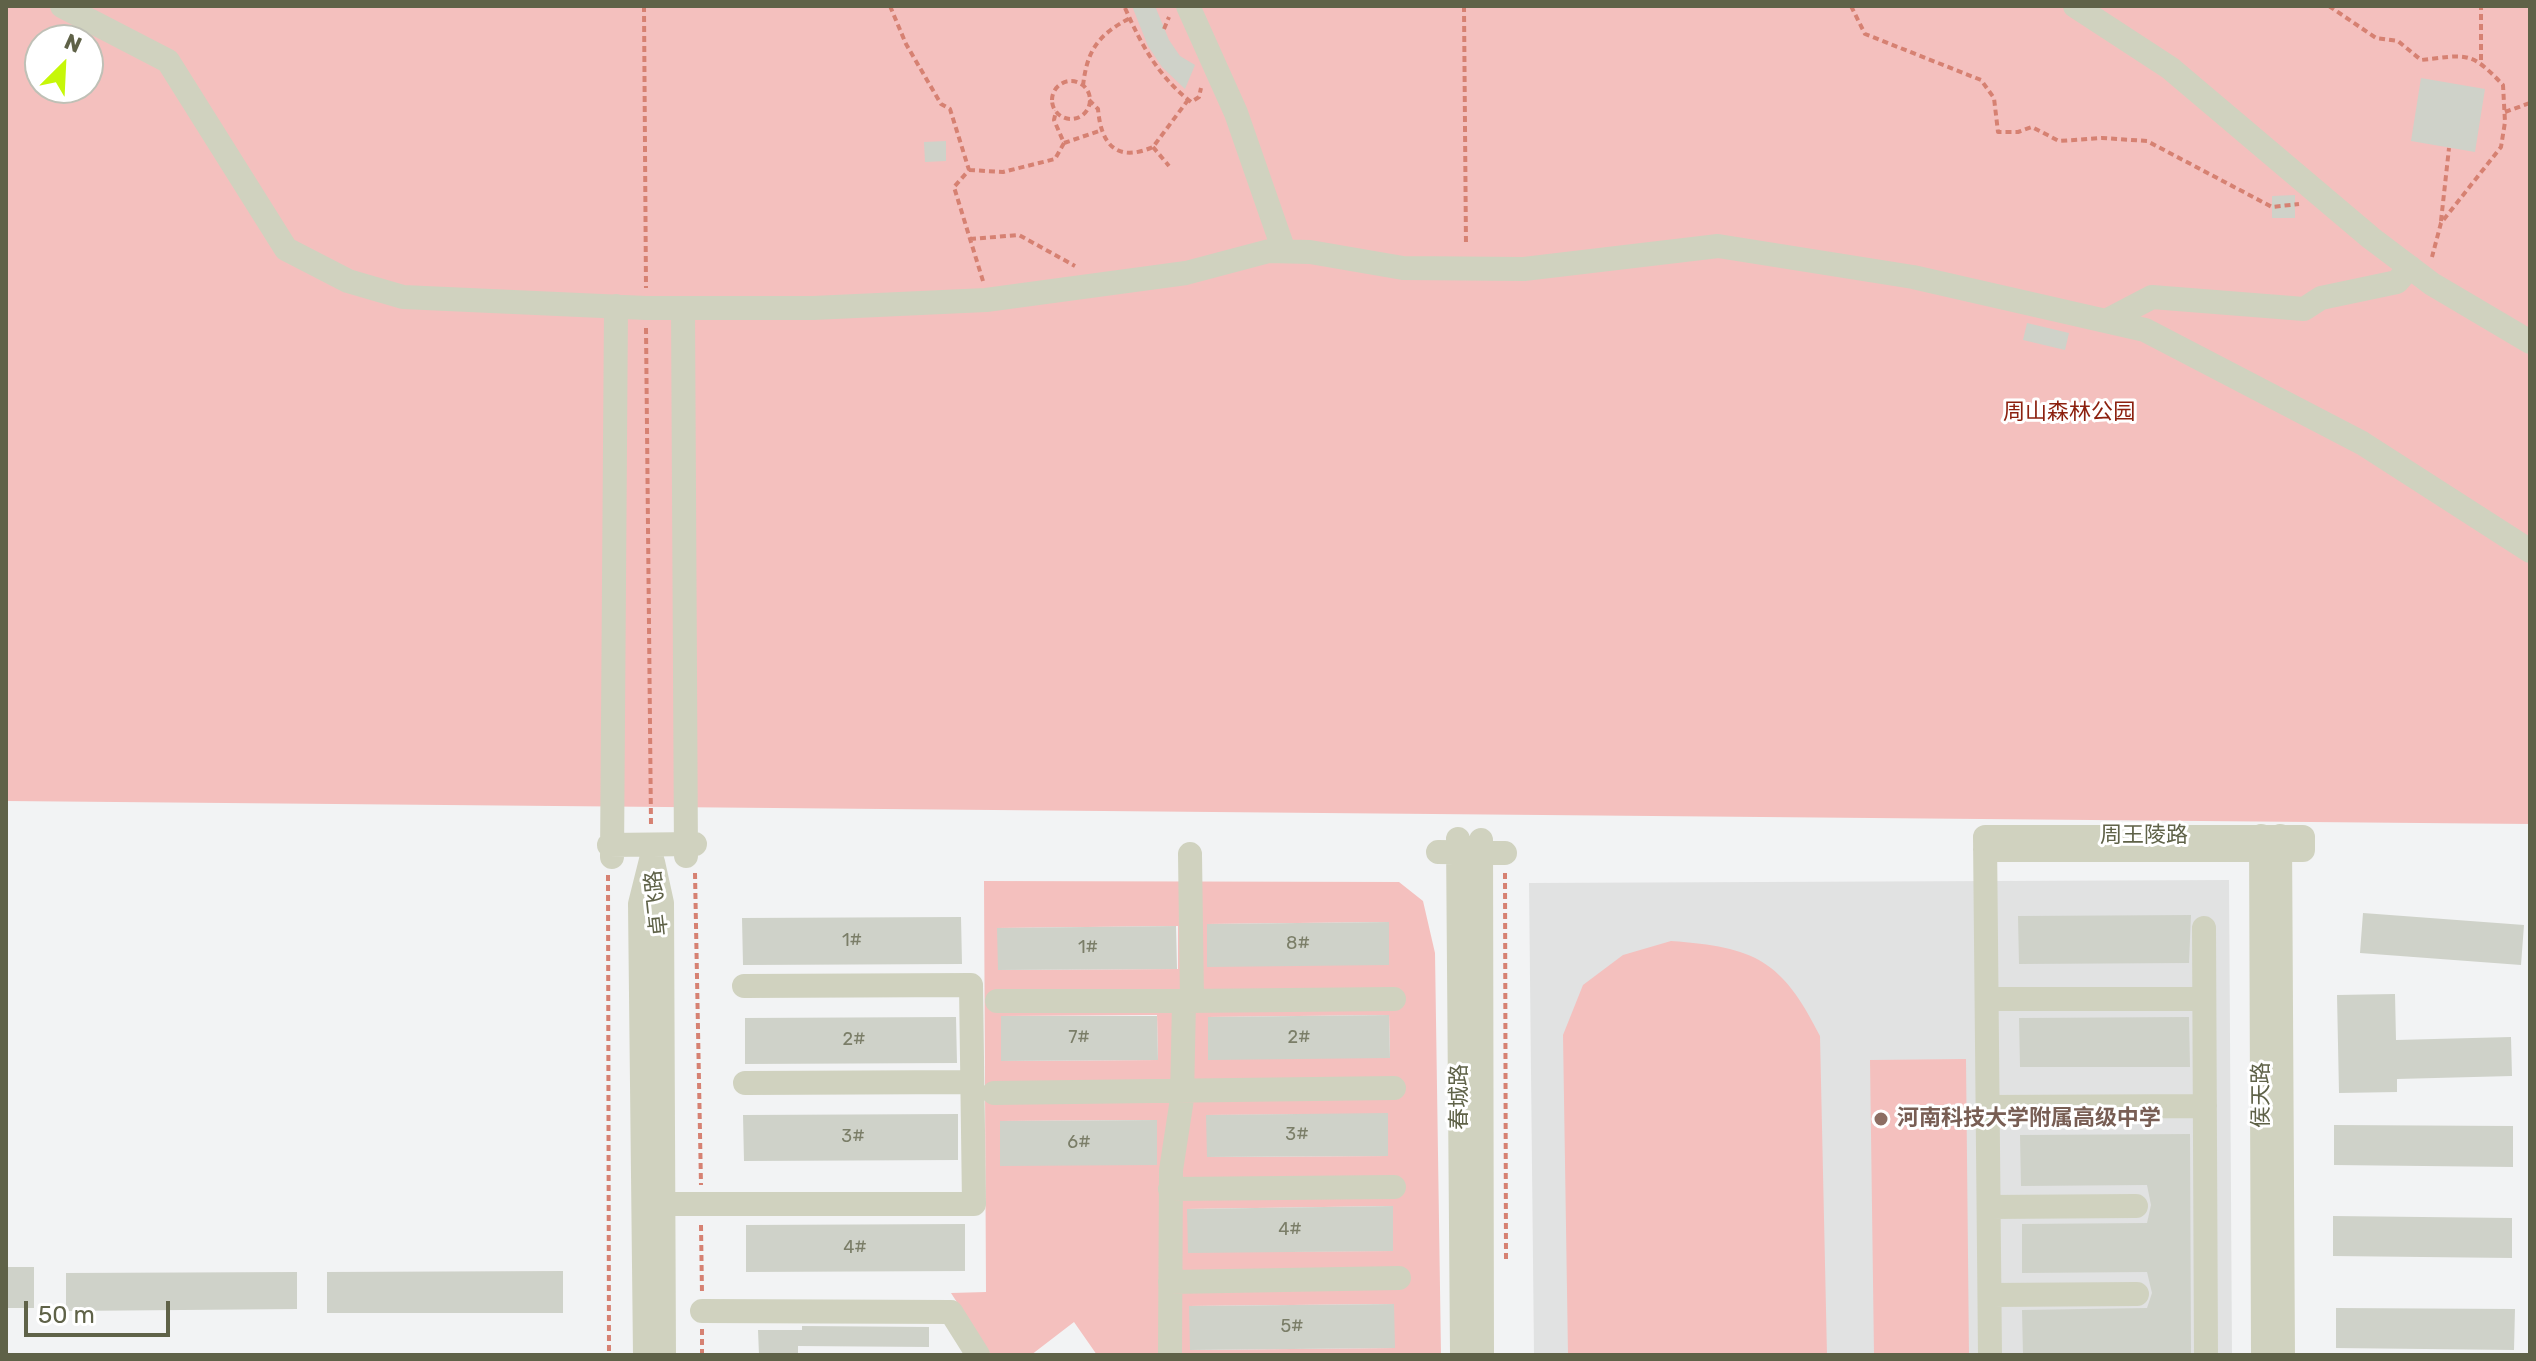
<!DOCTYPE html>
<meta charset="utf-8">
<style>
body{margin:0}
#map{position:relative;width:2536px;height:1361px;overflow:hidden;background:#f2f3f4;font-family:Rubik,sans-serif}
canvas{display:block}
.frame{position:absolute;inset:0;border:8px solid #5f6248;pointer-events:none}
.north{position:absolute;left:24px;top:24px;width:80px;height:80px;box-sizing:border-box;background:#fff;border:2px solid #bfc0b6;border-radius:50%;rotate:24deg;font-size:22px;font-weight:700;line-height:32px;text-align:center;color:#5f6248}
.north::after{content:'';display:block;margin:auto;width:28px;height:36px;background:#c6f709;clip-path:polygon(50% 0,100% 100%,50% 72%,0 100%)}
.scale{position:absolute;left:24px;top:1301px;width:146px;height:36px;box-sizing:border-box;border:4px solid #5f6248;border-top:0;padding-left:10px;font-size:24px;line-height:28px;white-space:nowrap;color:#5f6248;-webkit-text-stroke:6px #fff;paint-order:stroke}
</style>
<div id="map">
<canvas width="2536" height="1361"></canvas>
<div class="frame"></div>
<div class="north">N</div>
<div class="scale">50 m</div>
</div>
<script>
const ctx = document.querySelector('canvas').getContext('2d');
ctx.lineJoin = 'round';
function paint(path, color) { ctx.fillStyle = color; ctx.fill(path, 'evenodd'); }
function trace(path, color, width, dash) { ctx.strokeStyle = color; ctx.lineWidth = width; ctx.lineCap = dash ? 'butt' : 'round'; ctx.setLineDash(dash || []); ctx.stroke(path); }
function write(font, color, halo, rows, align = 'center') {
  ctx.font = font + ' Rubik,"Noto Sans SC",sans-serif'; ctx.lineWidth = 6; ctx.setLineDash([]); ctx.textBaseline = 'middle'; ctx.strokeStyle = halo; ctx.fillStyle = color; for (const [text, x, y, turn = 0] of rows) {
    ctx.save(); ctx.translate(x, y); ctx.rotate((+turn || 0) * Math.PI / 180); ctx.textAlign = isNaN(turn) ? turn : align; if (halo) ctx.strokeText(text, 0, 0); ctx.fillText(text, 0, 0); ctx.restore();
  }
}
paint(new Path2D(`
 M2229 880 2232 1355H1534L1529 883Z`), '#e1e2e2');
paint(new Path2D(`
 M6 6H2530V824L6 801ZM40 40H88V88H40Z
 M984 881 1399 882 1423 901 1435 953 1441 1355H1097L1074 1322 1031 1355H991L951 1293 986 1292ZM1388 922 1389 965 1207 925 1208 924ZM1178 926V969L998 970V928ZM1389 1015 1390 1057 1208 1059V1017ZM1001 1016 1157 1015 1158 1060 1002 1061ZM1388 1114V1156L1207 1157V1115ZM1156 1120 1157 1165H1000L1001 1121ZM1392 1206 1393 1251 1188 1252V1209ZM1394 1304V1348L1190 1350V1306Z
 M1671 941C1755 947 1782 960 1820 1036L1827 1355H1568L1563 1035 1583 985 1623 955Z
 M1966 1059 1969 1355H1874L1870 1060Z`), '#f4c0be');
paint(new Path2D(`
 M1132 6H1155L1169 40 1180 56 1195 65 1185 89 1162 67 1148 46Z
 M2421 78 2485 89 2475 152 2411 141Z
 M946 141V161L925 162 924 142Z
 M2295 195V218H2272V196Z
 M2027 323 2069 333 2065 350 2023 340Z
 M2363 913 2524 925 2521 965 2360 953Z
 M2191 915 2189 963 2019 964 2018 916Z
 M961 917 962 964 743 965 742 918Z
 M1389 922V965L1207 967V924Z
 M1176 926 1177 969 998 970 997 928Z
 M2395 994 2396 1040 2511 1037 2512 1076 2397 1079V1092L2339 1093 2337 995Z
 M1389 1015 1390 1058 1208 1060V1017Z
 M1001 1016H1157L1158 1060 1001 1061Z
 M956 1017 957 1063 745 1064V1018Z
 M2189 1017 2190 1067H2020L2019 1018Z
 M1388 1113V1156L1207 1157 1206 1115Z
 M958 1114V1160L744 1161 743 1115Z
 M1157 1120V1165L1000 1166V1121Z
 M2334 1125 2513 1126V1167L2334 1165Z
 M2190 1134 2191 1355H2023L2022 1310 2147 1308 2152 1293 2147 1272 2022 1273V1224L2147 1223 2151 1205 2147 1185 2021 1186 2020 1135Z
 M1393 1206V1251L1188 1253 1187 1209Z
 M2333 1216 2512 1218V1258L2333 1256Z
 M965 1224V1271L746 1272V1225Z
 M6 1267H34V1308H6Z
 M563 1271V1313H327V1272Z
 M297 1272V1309L66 1311V1273Z
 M1394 1304 1395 1348 1190 1350 1189 1306Z
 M2336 1308 2515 1309 2514 1350 2336 1348Z
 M802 1326 929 1327V1347L798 1346V1355H759L758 1330H802Z`), '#cfd2c9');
trace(new Path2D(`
 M644 6 646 288
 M890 6 906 44 941 104 950 109 969 170 954 187 983 281
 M1464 6 1466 246
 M1851 6 1865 34 1981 80 1994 98 1998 132H2018L2032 127 2059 141 2102 138 2147 141 2272 207 2299 204
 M2329 6 2376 38 2398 41 2421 60C2467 55 2470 50 2503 85L2505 122 2501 147 2441 223 2432 257
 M1125 8C1142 46 1158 76 1191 102L1199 97 1201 88
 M1164 29 1169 17
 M2481 60V6
 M1052 100a19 19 0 1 1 38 0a19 19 0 1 1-38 0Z
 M1083 86C1087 50 1098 35 1130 18
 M1089 100 1098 109C1101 144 1116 163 1153 147L1188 100
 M2505 112 2530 103
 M1064 143 1099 131
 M1153 147 1169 166
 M969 170 1003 172 1055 159 1064 143 1054 120 1056 111
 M2441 221 2449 148
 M970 239 1019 235 1075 266
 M646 328 651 824
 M695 873 701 1185
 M1505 873 1506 1261
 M608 875 609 1355
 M701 1225 702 1293
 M702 1329V1355`), '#d68172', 4, [6, 4]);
trace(new Path2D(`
 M62 6 168 61 286 249 348 281 403 297 646 308H813L986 300 1186 273 1269 251 1310 252 1403 268 1524 269 1718 246 1913 277 2145 330 2362 443 2530 551
 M1188 6 1236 113 1284 251
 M2075 6 2170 68 2371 238 2432 284 2530 342
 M683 308 686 856
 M2108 320 2152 297 2304 309 2321 298 2397 282 2410 267
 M2261 836 2263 1355
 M2280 836 2283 1355
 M1458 839 1462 1355
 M1481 840 1482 1355
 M609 845 695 844
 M1985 850H2303V837H1985L1990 1355
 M1438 852 1505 853
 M1190 854 1192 1001
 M612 857 616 306
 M653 862 662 903 664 1355
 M2204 928 2206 1355
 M1987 999H2204
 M997 1001H1184
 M745 1083 972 1082
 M994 1093 1394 1088
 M1988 1107 2205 1106
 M1170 1189 1394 1187
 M644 1204H974L971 985 744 986
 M1989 1207 2136 1206
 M1170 1282 1399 1278
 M1990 1295 2137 1294
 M702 1311 951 1312 978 1355
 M645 1355 640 904 652 856
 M1170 1355 1171 1170 1182 1099 1184 1001 1394 999`), '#d0d2bf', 24);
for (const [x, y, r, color] of [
 [1881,1119,8,"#8d6e63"]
]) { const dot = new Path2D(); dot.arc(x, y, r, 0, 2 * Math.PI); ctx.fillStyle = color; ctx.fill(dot); trace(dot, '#fff', 3); }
write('18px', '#7b7e68', null, [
 ["1#",852,941],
 ["8#",1298,944],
 ["1#",1088,948],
 ["7#",1079,1038],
 ["2#",1299,1038],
 ["2#",854,1040],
 ["3#",1297,1135],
 ["3#",853,1137],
 ["6#",1079,1143],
 ["4#",1290,1230],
 ["4#",855,1248],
 ["5#",1292,1327]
]);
write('22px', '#8c210f', '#fff', [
 ["周山森林公园",2069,413]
]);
write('22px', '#5f6248', '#fff', [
 ["周王陵路",2144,836],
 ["卓飞路",657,903,-96],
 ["侯天路",2262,1095,-90],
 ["春城路",1460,1097,-90]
]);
write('bold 22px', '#785e54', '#fff', [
 ["河南科技大学附属高级中学",1897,1119]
], 'left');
</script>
